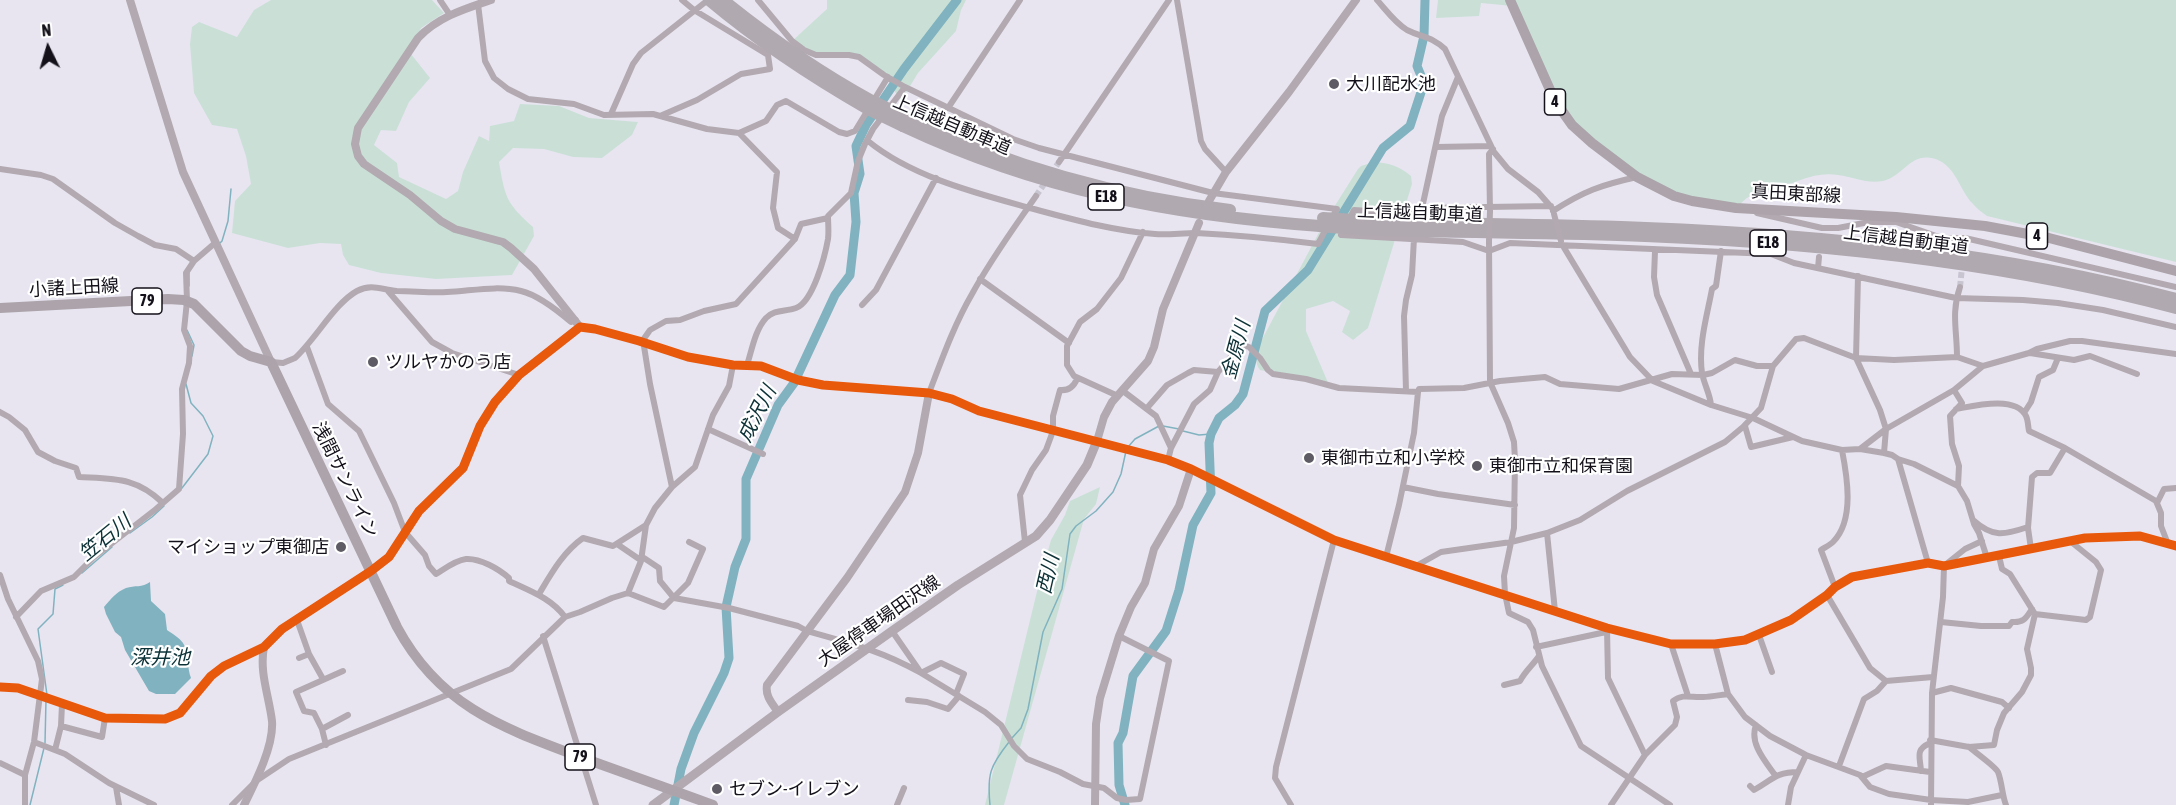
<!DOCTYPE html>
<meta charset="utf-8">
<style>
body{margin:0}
#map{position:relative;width:2176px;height:805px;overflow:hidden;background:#e8e5f1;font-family:"Asap Condensed",sans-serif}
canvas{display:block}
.north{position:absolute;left:18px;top:18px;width:60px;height:60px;-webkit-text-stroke:4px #fff;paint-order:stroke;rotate:355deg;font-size:16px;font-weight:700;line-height:24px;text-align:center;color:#14111a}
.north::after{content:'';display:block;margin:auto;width:21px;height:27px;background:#14111a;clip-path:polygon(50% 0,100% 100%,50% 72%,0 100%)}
</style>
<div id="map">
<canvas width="2176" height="805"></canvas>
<div class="north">N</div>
</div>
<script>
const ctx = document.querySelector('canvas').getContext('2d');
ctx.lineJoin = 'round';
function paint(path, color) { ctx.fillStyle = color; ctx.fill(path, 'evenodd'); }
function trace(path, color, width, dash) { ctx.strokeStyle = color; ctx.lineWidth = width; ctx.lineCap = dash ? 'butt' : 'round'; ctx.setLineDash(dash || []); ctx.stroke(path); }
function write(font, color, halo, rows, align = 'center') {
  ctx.font = font + ' "Asap Condensed","Noto Sans JP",sans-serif'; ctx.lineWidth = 4.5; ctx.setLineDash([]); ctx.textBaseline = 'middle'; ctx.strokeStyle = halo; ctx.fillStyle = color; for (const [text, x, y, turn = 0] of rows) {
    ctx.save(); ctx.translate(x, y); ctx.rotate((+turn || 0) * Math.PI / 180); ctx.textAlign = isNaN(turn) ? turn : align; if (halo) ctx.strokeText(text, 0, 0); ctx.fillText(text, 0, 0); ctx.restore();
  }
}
paint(new Path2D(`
 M271 0H432L444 13 421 28 411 54 430 78 409 102 396 131 381 130 374 145 397 163 399 177 446 199 458 191 463 172 479 136 489 141 490 126 514 121 520 104 559 106 589 118 638 122 632 135 602 158 573 157 544 149 513 148 499 162C505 197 506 203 533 227L534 236 512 275 436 279 381 273 349 265 343 255 341 244 320 243 288 248 232 233 235 201 251 184 246 156 237 129 212 125 194 93 190 44 192 27 199 22 237 37 254 10Z
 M827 0H966L961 10 956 31 918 73 901 101 884 75 859 57 816 53 792 41 827 9Z
 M1438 0H2176V262L1987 216C1982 212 1977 209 1973 204 1960 191 1957 170 1940 161 1912 148 1905 176 1883 181 1867 184 1853 177 1838 175 1815 171 1797 182 1776 189 1768 191 1757 191 1750 196 1745 199 1740 204 1736 208L1660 189 1572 125 1512 6 1481 3 1479 16 1436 18Z
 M1374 162C1390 163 1399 166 1411 176L1412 184 1368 328 1353 340 1342 332 1350 311 1333 301 1306 309V331L1329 385 1260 370C1254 363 1257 354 1259 345L1324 223 1358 169 1361 166Z
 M1100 487 1096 504 1084 519 1004 805H985L1041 575 1051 540 1065 515 1070 501Z`), '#cae0d7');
paint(new Path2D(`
 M150 582 151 601 165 614 167 630C171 633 180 638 183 643 188 650 187 668 191 678L175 694H156L149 691 125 650 121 637 115 632 106 614 104 607C111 599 116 592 126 588 135 585 142 588 150 582Z`), '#80b3bf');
trace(new Path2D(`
 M220 243 222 241 228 221 231 189
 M189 286V273
 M187 330 194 345 192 356
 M1163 426 1179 429
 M1183 431 1199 435 1211 434
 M1128 447 1135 439 1159 426
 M182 488 208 454 213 436 203 416 191 403 186 384
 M130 533 152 517 164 506
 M82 573 112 547
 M47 695 38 629 53 614 55 589 63 585
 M1012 738 1021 728 1028 709 1043 632 1062 589 1070 534 1076 526 1096 511 1113 492 1121 474 1126 451
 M45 743 46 700
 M30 805 44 748
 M990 805C987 774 990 766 1009 742`), '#80b3bf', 1.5);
trace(new Path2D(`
 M674 805 681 769 694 733 724 673 729 658 726 607 735 567 746 539V479L778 405 794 383 835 295 850 275 856 222 854 193 860 174 856 146 866 125 904 69 957 0
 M1125 805 1119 785 1118 743 1123 733 1133 676 1166 631 1179 590 1193 525 1211 493 1209 443 1211 434 1219 418 1235 405 1243 394 1265 311 1308 270 1383 148 1410 126 1424 83 1417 66 1424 36 1425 0`), '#80b3bf', 9);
trace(new Path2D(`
 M1036 196 1059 162
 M1960 287 1965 238`), '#c8c5d1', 6, [6, 3]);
trace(new Path2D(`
 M440 0 450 15
 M758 0 792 41 804 50 816 55H849L859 57 884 75 905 87 1013 139 1039 148 1213 193 1337 209 1332 218
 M1177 0 1201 141 1205 149 1226 172
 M1377 0C1386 10 1395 23 1407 30 1423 38 1431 36 1445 49L1494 152 1508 169 1538 192 1552 208
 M478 4 485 61 494 78 508 89 528 99 574 104 604 115 653 114 707 129 739 133 777 172 773 208 778 228 795 239
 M948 108 1020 0
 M611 114 633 64 641 53 708 0
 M660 116 697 100 741 74 770 69 768 55 694 10 682 0
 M739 133 766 121 777 105 786 101 839 132 847 134 855 131 888 77
 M868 141C912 177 976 193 1030 208 1071 219 1113 231 1155 234 1168 235 1182 233 1196 233 1237 235 1278 239 1318 244L1327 227
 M1436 147 1491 146
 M1059 162 1169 0
 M0 169 41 175 53 179 115 223 138 236 155 245 176 249 194 261
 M1551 206 1422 208 1398 213 1354 210 1341 235 1463 242 1489 251 1510 243 1771 254 1794 263 1956 298 2023 300 2058 303 2103 310 2176 327
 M1422 208 1442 116 1458 77
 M1490 211 1489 154 1493 149
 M1553 211C1584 191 1601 185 1637 177
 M1757 213 1822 228H1838L1869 222H1896L1942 238H1965L2176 287
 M1489 241 1490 382 1508 423 1514 442 1515 460 1514 528 1504 576 1505 594 1509 613 1528 622 1533 630 1542 666 1581 746 1670 805
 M1563 246 1630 357 1653 381 1711 405 1753 418 1802 441 1842 450 1860 449 1884 453 1892 455 1898 459 1928 563
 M1655 251 1654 277 1657 295 1691 374
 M1818 268 1819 257
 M1858 276 1856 358 1880 410 1886 429 1884 453
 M980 279 1069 343
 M388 291 432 342 452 353 519 375
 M862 305 876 290 936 178
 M580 327 595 329 639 341 688 357 733 365 761 366 798 380 823 385 929 393 952 399 979 411 1168 460 1191 469 1334 540 1607 628 1671 644H1715L1745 640 1791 620 1827 595 1835 587 1852 577 1928 563 1944 566 2085 538 2140 536 2176 546
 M307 347 328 404 359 431 394 503 405 532 425 555 429 566 436 574C444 569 456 560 466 559 480 558 499 569 509 578V581C530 591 551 598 565 617
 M2030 353 2074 360 2090 356 2137 374
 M1957 357C1957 330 1951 313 1960 287
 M271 362 283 363 295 358C315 340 335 303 357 291 372 283 382 290 397 291 414 291 431 293 447 292 471 291 497 285 521 291 538 295 557 310 571 322L576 320
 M747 365C752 350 755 330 766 318 775 309 785 312 796 308 813 302 825 256 828 239 829 232 828 223 828 216L851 193 858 161 865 144 873 129 905 87
 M1954 390 1962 403 1950 416 1952 444 1959 466 1958 486 1967 501 1974 524 1979 533 1987 558
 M1123 391 1156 416 1171 448
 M1406 391 1404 316 1406 300 1412 275 1414 238
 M929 393C942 359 954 325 972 294 991 259 1014 228 1036 196
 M1118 396 1074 376 1067 365V346L1080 322 1097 309 1121 278 1143 232
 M1711 405C1710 394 1704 384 1702 373 1698 345 1707 316 1712 289L1716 286 1721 251
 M1147 408 1167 385 1188 373 1194 370 1218 372
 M1956 409C1973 406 2016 395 2026 416 2028 420 2028 426 2029 431L2065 448 2156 501 2161 513V526L2168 544
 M0 412 9 417 25 430 38 452 55 461 76 468 79 477C115 479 136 477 163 503
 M2024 413 2031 402 2039 377 2053 370 2058 358
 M1745 426 1751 447 1793 437
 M708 429 763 454
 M1860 449 1886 429 1954 390 1983 366 2029 353 2037 349 2070 341H2082L2176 354
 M1898 459 1914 464 1958 486
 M1168 460 1171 448 1194 404 1210 390 1218 372 1235 352 1243 345 1249 347 1260 358 1268 370 1273 374 1306 379 1339 388 1418 392 1419 389 1464 388 1500 381 1545 377 1560 384 1619 389 1672 374 1703 375 1712 373 1735 360 1757 366H1773
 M672 487 650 384 643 340 650 330 666 321 680 320 704 311 736 304 795 239 801 224 828 218
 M1403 487 1438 494 1515 505
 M2157 503 2164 489 2176 488
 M1973 520C1993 538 2004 535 2028 527
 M1547 533 1555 611
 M1025 542 1020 495 1032 470 1046 450 1053 431V416L1060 390C1069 391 1074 386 1077 379
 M617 544 639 559 644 558 659 568 660 581 674 598 729 608 798 626 807 631C850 643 882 651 921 673
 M2031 549 2028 528 2032 477 2037 473H2050L2065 448
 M1386 557 1399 505 1414 433 1418 392
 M1945 565 1965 549 1982 541
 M1416 566 1441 552 1511 542 1547 533 1580 520 1627 491 1725 442 1743 427 1761 408 1773 366 1796 339 1804 338 1856 358 1894 360 1957 357 1983 366
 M0 575 8 599 38 661 42 679 34 742 25 775V805
 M1835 587 1821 550C1824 548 1830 545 1833 542 1855 520 1847 476 1842 450
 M628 593 641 561 646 525 655 508 672 487 695 467 713 415 729 386 733 365
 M539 594C551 574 563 552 583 538L613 546 646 525
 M1827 595 1870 668 1886 681 1933 677
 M2035 614 2086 620 2090 617 2101 570 2096 562 2070 541
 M16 617 41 591 74 577 93 558 156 509 179 489 183 434 182 389 189 363 190 346 184 330 187 301 186 273 194 261 215 243
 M297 620 309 654 323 679
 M1941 622 1981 626H2009L2012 622C2024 623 2026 618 2032 609
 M1607 628 1608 678 1645 755
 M892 631 919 670
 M1759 635 1772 672
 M543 636 596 805
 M1671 644 1688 696
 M1715 644 1728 694 1745 717 1770 736 1806 755 1860 775 1870 787 1889 794 1931 800 1968 802 2002 795
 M1536 647 1606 632
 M299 658 309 654
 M921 673 985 712 1001 725 1014 746 1027 759 1060 772 1083 784 1104 788 1117 798 1126 800 1140 799 1169 661 1119 636
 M921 673 941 663 964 674 956 694
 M1504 685 1520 681C1525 671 1533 665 1539 656
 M0 687 18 688 105 718 165 719 180 713 211 676 224 666 264 647
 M1932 693 1951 688 2002 702 2009 708
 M908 700 927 702 948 709 959 696
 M1756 725C1749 743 1765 761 1775 775
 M61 726 102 737 105 718
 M322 729 348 715
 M1930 740 1969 747 1994 745 1997 730 2004 713 2022 692 2031 675V668L2027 649 2035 614 2010 574 2002 569 1999 556
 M34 742 65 754 109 783 154 805
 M326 745 322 729 314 713 304 711 296 692 343 671
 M1969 747C1975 752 1996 767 1998 772 2002 782 2002 795 2006 805
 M55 750 61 726 62 704
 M0 763 25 775
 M1839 766 1864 699 1877 691 1886 681
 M1921 771C1920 756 1915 750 1930 743
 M1862 777 1886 766 1930 772
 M1750 786 1754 790C1772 780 1776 772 1798 772
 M116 787 119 805
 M232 805 256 781 289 759 511 669 565 617 580 612 612 598 628 593 664 607 688 583 703 549 689 542
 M897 805 904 788
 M1291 805 1275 778 1276 767 1334 540
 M1611 805 1645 755 1675 725 1677 717 1673 701C1683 693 1692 698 1703 697 1711 697 1720 695 1728 694
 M1788 805 1791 787 1806 755
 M1931 805 1932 693 1943 597 1944 566`), '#b2aab0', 6);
trace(new Path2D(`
 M130 0 183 172 271 362
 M1209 201 1226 172 1289 92 1356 0
 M1097 441 1104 417 1112 402 1148 361 1154 347 1163 309 1199 223
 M778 712C772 703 765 696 767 685L847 578 905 492 918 453 929 393
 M244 805C255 783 274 746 272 721 269 696 259 672 264 647L282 629 371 571 389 557 419 511 463 468 480 426 495 402 519 375 580 327 534 269 511 248 503 242 455 229 441 221 410 195 364 164 358 156 355 144 358 128 418 38C438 17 464 9 491 0
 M1095 805 1096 724 1100 698 1119 636 1131 607 1145 583 1154 549 1179 506 1191 469`), '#b2aab0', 8);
trace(new Path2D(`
 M653 805 778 712 892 631 958 585 1036 536 1050 520 1087 465 1097 441`), '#b2aab0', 9);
trace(new Path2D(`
 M1510 0 1555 101 1572 125 1592 143 1637 177 1674 196 1692 201 1736 208 1896 217 1985 226 2049 238 2176 271
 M0 308 168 299 184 300 194 304 241 351 250 356 271 362 397 627C440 707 503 728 583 758 627 774 670 789 713 805`), '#aca4aa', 10);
trace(new Path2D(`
 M709 0C759 42 812 77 868 109
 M723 0C770 38 819 72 872 101
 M907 118C1009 166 1118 197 1230 210
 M903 126C1039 190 1171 215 1320 226
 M1355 220C1452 225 1549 224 1646 228 1824 235 2004 253 2176 299
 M1354 229C1451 233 1548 232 1645 236 1823 243 2004 262 2176 308`), '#b1a9b0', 12);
trace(new Path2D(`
 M1554 214 1561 241
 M1489 241 1490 211`), '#b2aab0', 6);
trace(new Path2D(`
 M872 101 907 118
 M868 109 903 126
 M1323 218 1355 220
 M1320 226 1354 229`), '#b1a9b0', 12);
trace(new Path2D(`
 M0 687 18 688 105 718 165 719 180 713 211 676 224 666 264 647 282 629 371 571 389 557 419 511 463 468 480 426 495 402 519 375 580 327 595 329 639 341 688 357 733 365 761 366 798 380 823 385 929 393 952 399 979 411 1168 460 1191 469 1334 540 1607 628 1671 644H1715L1745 640 1791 620 1827 595 1835 587 1852 577 1928 563 1944 566 2085 538 2140 536 2176 546`), '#e8590c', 9);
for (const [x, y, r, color] of [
 [1334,84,6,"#5e5b65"],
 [373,362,6,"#5e5b65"],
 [1309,458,6,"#5e5b65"],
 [1477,466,6,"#5e5b65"],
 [341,547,6,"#5e5b65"],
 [717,789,6,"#5e5b65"]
]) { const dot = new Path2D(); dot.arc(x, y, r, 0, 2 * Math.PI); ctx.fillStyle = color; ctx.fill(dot); trace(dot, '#fff', 2); }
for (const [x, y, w] of [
 [1555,102,21],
 [1106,197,36],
 [2037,236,21],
 [1768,243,36],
 [147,301,30],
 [580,757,30]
]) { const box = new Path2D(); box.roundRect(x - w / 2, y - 13, w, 26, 4.5); ctx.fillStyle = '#fff'; ctx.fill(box); trace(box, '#14111a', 1.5); }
write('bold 16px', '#14111a', null, [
 ["4",1555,102],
 ["E18",1106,197],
 ["4",2037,236],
 ["E18",1768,243],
 ["79",147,301],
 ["79",580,757]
]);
write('18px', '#14111a', '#fff', [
 ["大川配水池",1346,84],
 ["ツルヤかのう店",385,362],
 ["東御市立和小学校",1321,458],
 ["東御市立和保育園",1489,466],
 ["マイショップ東御店",329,547,"right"],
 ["セブン-イレブン",729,789]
], 'left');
write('18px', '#14111a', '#fff', [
 ["上信越自動車道",952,125,23],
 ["真田東部線",1796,194,3],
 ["上信越自動車道",1420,213,2],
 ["上信越自動車道",1906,240,7],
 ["小諸上田線",74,288,-3],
 ["浅間サンライン",345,480,64],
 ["大屋停車場田沢線",879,621,-35]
]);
write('italic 20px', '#0c3136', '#fff', [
 ["金原川",1236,350,-75],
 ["成沢川",757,414,-63],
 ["笠石川",105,538,-39],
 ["西川",1048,574,-77],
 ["深井池",160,658]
]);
</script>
